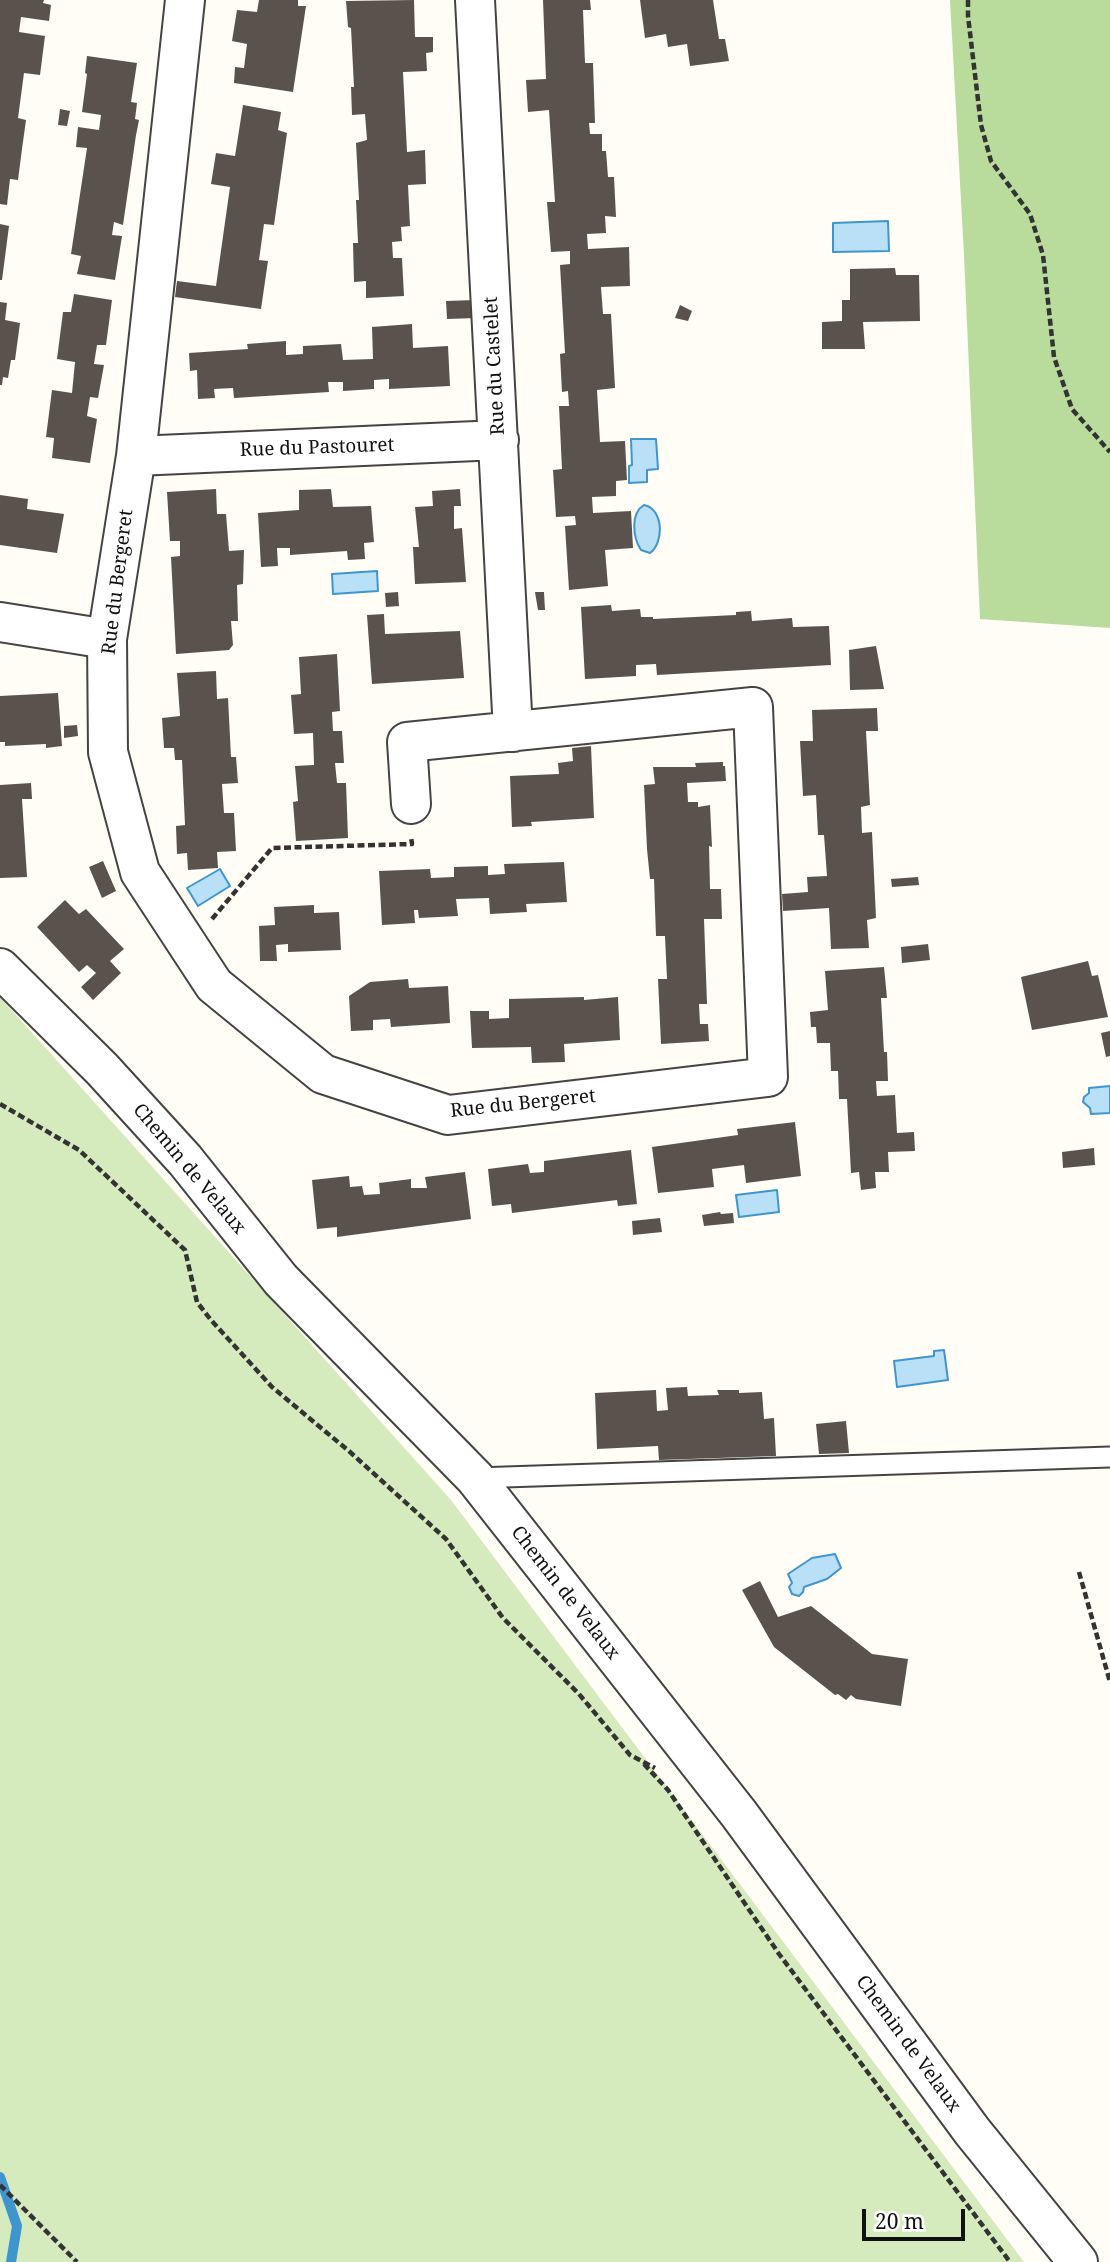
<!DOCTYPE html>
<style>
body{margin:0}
#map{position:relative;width:1110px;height:2262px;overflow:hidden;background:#fffdf5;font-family:"Noto Serif",serif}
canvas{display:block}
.scale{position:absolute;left:862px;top:2209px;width:103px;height:32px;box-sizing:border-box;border:4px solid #111;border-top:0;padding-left:9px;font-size:21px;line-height:24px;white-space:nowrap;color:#111;-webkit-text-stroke:5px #fff;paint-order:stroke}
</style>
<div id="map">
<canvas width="1110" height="2262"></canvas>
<div class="scale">20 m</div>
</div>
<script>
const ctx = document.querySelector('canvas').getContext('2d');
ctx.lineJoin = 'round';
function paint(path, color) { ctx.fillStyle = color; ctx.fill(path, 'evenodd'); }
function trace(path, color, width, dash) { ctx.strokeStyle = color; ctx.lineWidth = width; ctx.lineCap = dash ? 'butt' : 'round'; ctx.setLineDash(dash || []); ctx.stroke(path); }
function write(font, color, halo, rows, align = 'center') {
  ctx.font = font + ' "Noto Serif",serif'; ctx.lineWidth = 7; ctx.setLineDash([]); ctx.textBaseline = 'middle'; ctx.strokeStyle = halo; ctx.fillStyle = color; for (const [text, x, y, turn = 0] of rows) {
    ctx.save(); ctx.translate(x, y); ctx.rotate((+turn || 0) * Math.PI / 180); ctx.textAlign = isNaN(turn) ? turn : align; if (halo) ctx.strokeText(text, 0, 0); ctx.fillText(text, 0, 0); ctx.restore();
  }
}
paint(new Path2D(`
 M0 997 451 1500 1024 2262H0Z`), '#d5ebbd');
paint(new Path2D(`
 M950 0H1110V628L980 619 964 255Z`), '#b9dc9c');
const water = new Path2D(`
 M888 221 889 251 833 252V223Z
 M631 439H656L658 469 647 470V482L629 483V466L632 465Z
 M644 505C664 509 664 543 650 553L641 550C633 538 630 513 644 505Z
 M377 571 378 591 333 594 332 574Z
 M220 869 230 886 198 906 187 888Z
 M1110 1086V1113L1091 1114 1090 1108 1083 1102 1084 1097 1089 1093V1088Z
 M777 1190 779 1212 739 1217 736 1195Z
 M944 1350 948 1380 897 1387 894 1361 934 1356V1351Z
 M835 1554 841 1568 827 1579 804 1587 803 1592 799 1596 792 1594 789 1587 792 1583 788 1574 812 1558Z`);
paint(water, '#b9e0f7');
trace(water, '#3f96cf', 2);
trace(new Path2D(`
 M0 2177 17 2226 11 2262`), '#3f96cf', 10);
paint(new Path2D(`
 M0 0H44L43 3 51 5 49 21 21 17 19 32 45 36 40 75 24 73 18 118 26 120 22 149 18 180 10 179 7 205 0 204Z
 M259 0H298V6H306L293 92 234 83 235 67 244 68 247 44 232 41 237 10 257 12Z
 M414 0 415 37H433V52L426 53 427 71 403 72 407 152 425 150 426 184 408 185 410 226 401 227 402 241 392 242 393 258H402L404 296 366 298V281L354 282 353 243H358L356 200H359L356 143 367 140 365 114 352 115 351 87H354L351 28 348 27 346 1Z
 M543 0H590L591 10H583L585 63H593L595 123H589L590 134H602V151H606L608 177H614L616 217 605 216 606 233 587 234 588 249 629 247 630 286 601 287 603 314H611L615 388 597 390 600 442 625 441 627 480 616 481V496L592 497 593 513 631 511 633 548 605 550 608 586 569 590 565 526 576 525 575 516 556 517 553 470 562 469 559 406H569L568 391 562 392 560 354 565 353 560 265 570 264V251L551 252 547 202H555L549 110 528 112 526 80 546 79Z
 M640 0H713L719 39H725L729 61 690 66 687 44 668 47 666 34 645 38Z
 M87 56 137 63 131 102 137 103 135 119 139 120 136 135 123 225 114 222 112 235 122 236 115 280 77 274 81 256 71 254 87 148 76 147 78 127 99 130 101 115 82 112 87 74 85 73Z
 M243 105 281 112 278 130 287 133 274 225 264 224 259 260 268 261 261 309 175 297 177 281 216 286 230 187 211 184 216 153 235 156Z
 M60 109 70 111 67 126 58 125Z
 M0 224 9 226 2 280H0Z
 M895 268 896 275H919L920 321 863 322 865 349H822V322L842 321V300H850V269Z
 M74 294 112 300 106 345H97L94 364 104 365 98 398 90 397 87 416 97 419 90 463 52 458 54 438 46 437 52 390 72 393 75 362 57 359 63 312H71Z
 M475 300 476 318 447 319 446 301Z
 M0 302 7 303 5 320 20 323 15 360H11L8 378 3 377 2 385H0Z
 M680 305 692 311 688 321 675 318Z
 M412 324 413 348 448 346 450 386 389 389V379L374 380V389L343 391V382H328L329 392 234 398 233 388 214 389 215 398 198 399 197 370 190 371 189 353 248 349 247 344 286 341V355L303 354V346L341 344 343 360 373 359 372 327Z
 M216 489 217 514H226L229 551 244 550 243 584 237 585 238 621H231L233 645 229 650 176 654 171 557 180 556V541H170L167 492Z
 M331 489 333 507 371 506 374 542 364 543 365 559 348 560 347 551 290 555V548H277L278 566 261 567 258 513 299 510V490Z
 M460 489 461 506H454V529L462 528 466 582 415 584 413 547H419L415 507 433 506 432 491Z
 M0 495 28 499 27 509 64 514 57 553 0 545Z
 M398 592 399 606 386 607 385 593Z
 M535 592H544L545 610H538Z
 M611 605 612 611 640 609 641 617H653V619L736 615V612L751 611 752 621 792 618 793 627 829 626 831 665 657 675 656 664 636 665V676L585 679 581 607Z
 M384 614 385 634 460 631 464 678 372 684 367 615Z
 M876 646 884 689 850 690 849 650Z
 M337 654 340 711 332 712 333 731H342L344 763H335L337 783H346L348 838 296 841 293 802 298 801 295 766 314 765 313 733 294 734 291 695 301 694 299 657Z
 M216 671 217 699 228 698 231 757H236L238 783 222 784 224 813H234L236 851 217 852 218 868 188 870 187 853 177 854 176 826 185 825 182 760H175L174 748H164L162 718 180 716 177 673Z
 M58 693 62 746 46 748V744L5 746V742H0V696Z
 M877 708 878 731H866L870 805 861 807 862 833 872 832 876 918 867 920 869 948 831 949 829 908 783 911 782 894 808 892 807 877 827 876 824 835H818L816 795 803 796 800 741H813L812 710Z
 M77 725 78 736 64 738V726Z
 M591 746 594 818 531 822 532 826 512 827 510 776 559 774 558 763 573 761 572 748Z
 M723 762V766H725L726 781 687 783 688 802H698V807L710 805 712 847 709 846 710 889H721L722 919H704L707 1004H699L700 1024H708L709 1041 661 1044 658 979H667L665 936H656L654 879H650L647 849 644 785 655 784 653 767H696L695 763Z
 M31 783 32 799H22L27 877 0 878V785Z
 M103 861 116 891 102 898 89 867Z
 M564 862 567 902 526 904 527 912 490 914 489 898 456 899 458 916 419 918 418 910H414L415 923 382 925 379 871 430 869 431 878 454 877V867L488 866V875L505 874 504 864Z
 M918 877 919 885 892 887 891 879Z
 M65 900 79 914 86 909 124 949 110 961 121 973 93 1000 81 987 96 973 87 965 79 972 37 927Z
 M314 905V913L339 912 341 950 288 952V944L276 945 277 961H260L259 926 275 925 274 907Z
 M928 944 930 960 902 963 901 947Z
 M1088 961 1092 976 1098 975 1108 1017 1032 1030 1021 977Z
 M884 967 887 998H881L884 1052H887L888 1081H876L877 1096 895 1095 897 1133 914 1132 915 1151 888 1152 889 1172H875L876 1188 861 1190 859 1172 851 1173 847 1099H839L838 1071H831L830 1043H817L816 1027H811L810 1012 828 1010 825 971Z
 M408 979 409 988 448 986 450 1023 391 1027 390 1019 373 1020V1030L351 1031 349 996 370 982Z
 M584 997V1000L618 997 620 1040 564 1044 565 1062 532 1063 531 1047 472 1048 470 1011H489V1019L509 1018V999Z
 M1110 1031V1056L1106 1057 1101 1033Z
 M795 1122 801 1176 746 1183 744 1165 712 1169 714 1187 658 1193 652 1147 738 1135 737 1129Z
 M1094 1148 1095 1165 1063 1168 1062 1152Z
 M631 1150 637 1204 618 1206 617 1200 512 1213 511 1204 492 1206 488 1169 528 1164 530 1173 544 1172V1161Z
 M465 1172 471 1219 337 1237V1227L317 1229 312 1180 349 1176 350 1187 362 1186 364 1195 380 1194 379 1183 411 1179V1188H427L425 1177Z
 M720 1212 721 1214 733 1213 734 1223 704 1226 702 1215Z
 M660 1218 662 1232 633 1235 632 1221Z
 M687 1387 688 1396 719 1395 717 1390H739V1393L762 1392 764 1419 774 1418 776 1456 659 1460 658 1446 597 1449 595 1393 656 1390 657 1411 668 1410 666 1388Z
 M846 1421 849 1453 819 1454 816 1424Z
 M760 1581 778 1617 811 1606 872 1654 908 1659 901 1706 856 1699 851 1695 846 1700 838 1694 835 1695 774 1647 742 1590Z`), '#5a524d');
const lane = new Path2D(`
 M475 1478 1110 1457`);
const street = new Path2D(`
 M185 0 136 456 107 639 108 752 140 872 214 985 323 1074 448 1115 768 1077 753 707 407 742 411 804
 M475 0 513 732
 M136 456 499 440
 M0 622 107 639
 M0 968 102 1069 185 1160 281 1280 475 1478 739 1814 972 2131 1078 2262`);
trace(lane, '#444', 23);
trace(street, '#444', 42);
trace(new Path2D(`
 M968 0V16L981 125 991 161 1030 214 1043 255 1054 357 1072 409 1110 452
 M212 919 272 848 412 844 411 837
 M0 1104 79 1150 185 1250 197 1302 211 1320 272 1387 350 1452 446 1539 503 1618 579 1694 630 1755 655 1768
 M1079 1572 1110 1682
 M644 1764 668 1790 779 1954 1010 2262
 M0 2185 77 2262`), '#333', 4.5, [7, 3.5]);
trace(lane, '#fff', 19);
trace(street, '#fff', 38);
write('19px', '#111', '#fff', [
 ["Rue du Castelet",495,366,-93],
 ["Rue du Pastouret",317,448,-2],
 ["Rue du Bergeret",118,582,-83],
 ["Rue du Bergeret",523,1104,-6],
 ["Chemin de Velaux",189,1169,50],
 ["Chemin de Velaux",565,1593,52],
 ["Chemin de Velaux",908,2044,54]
]);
</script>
